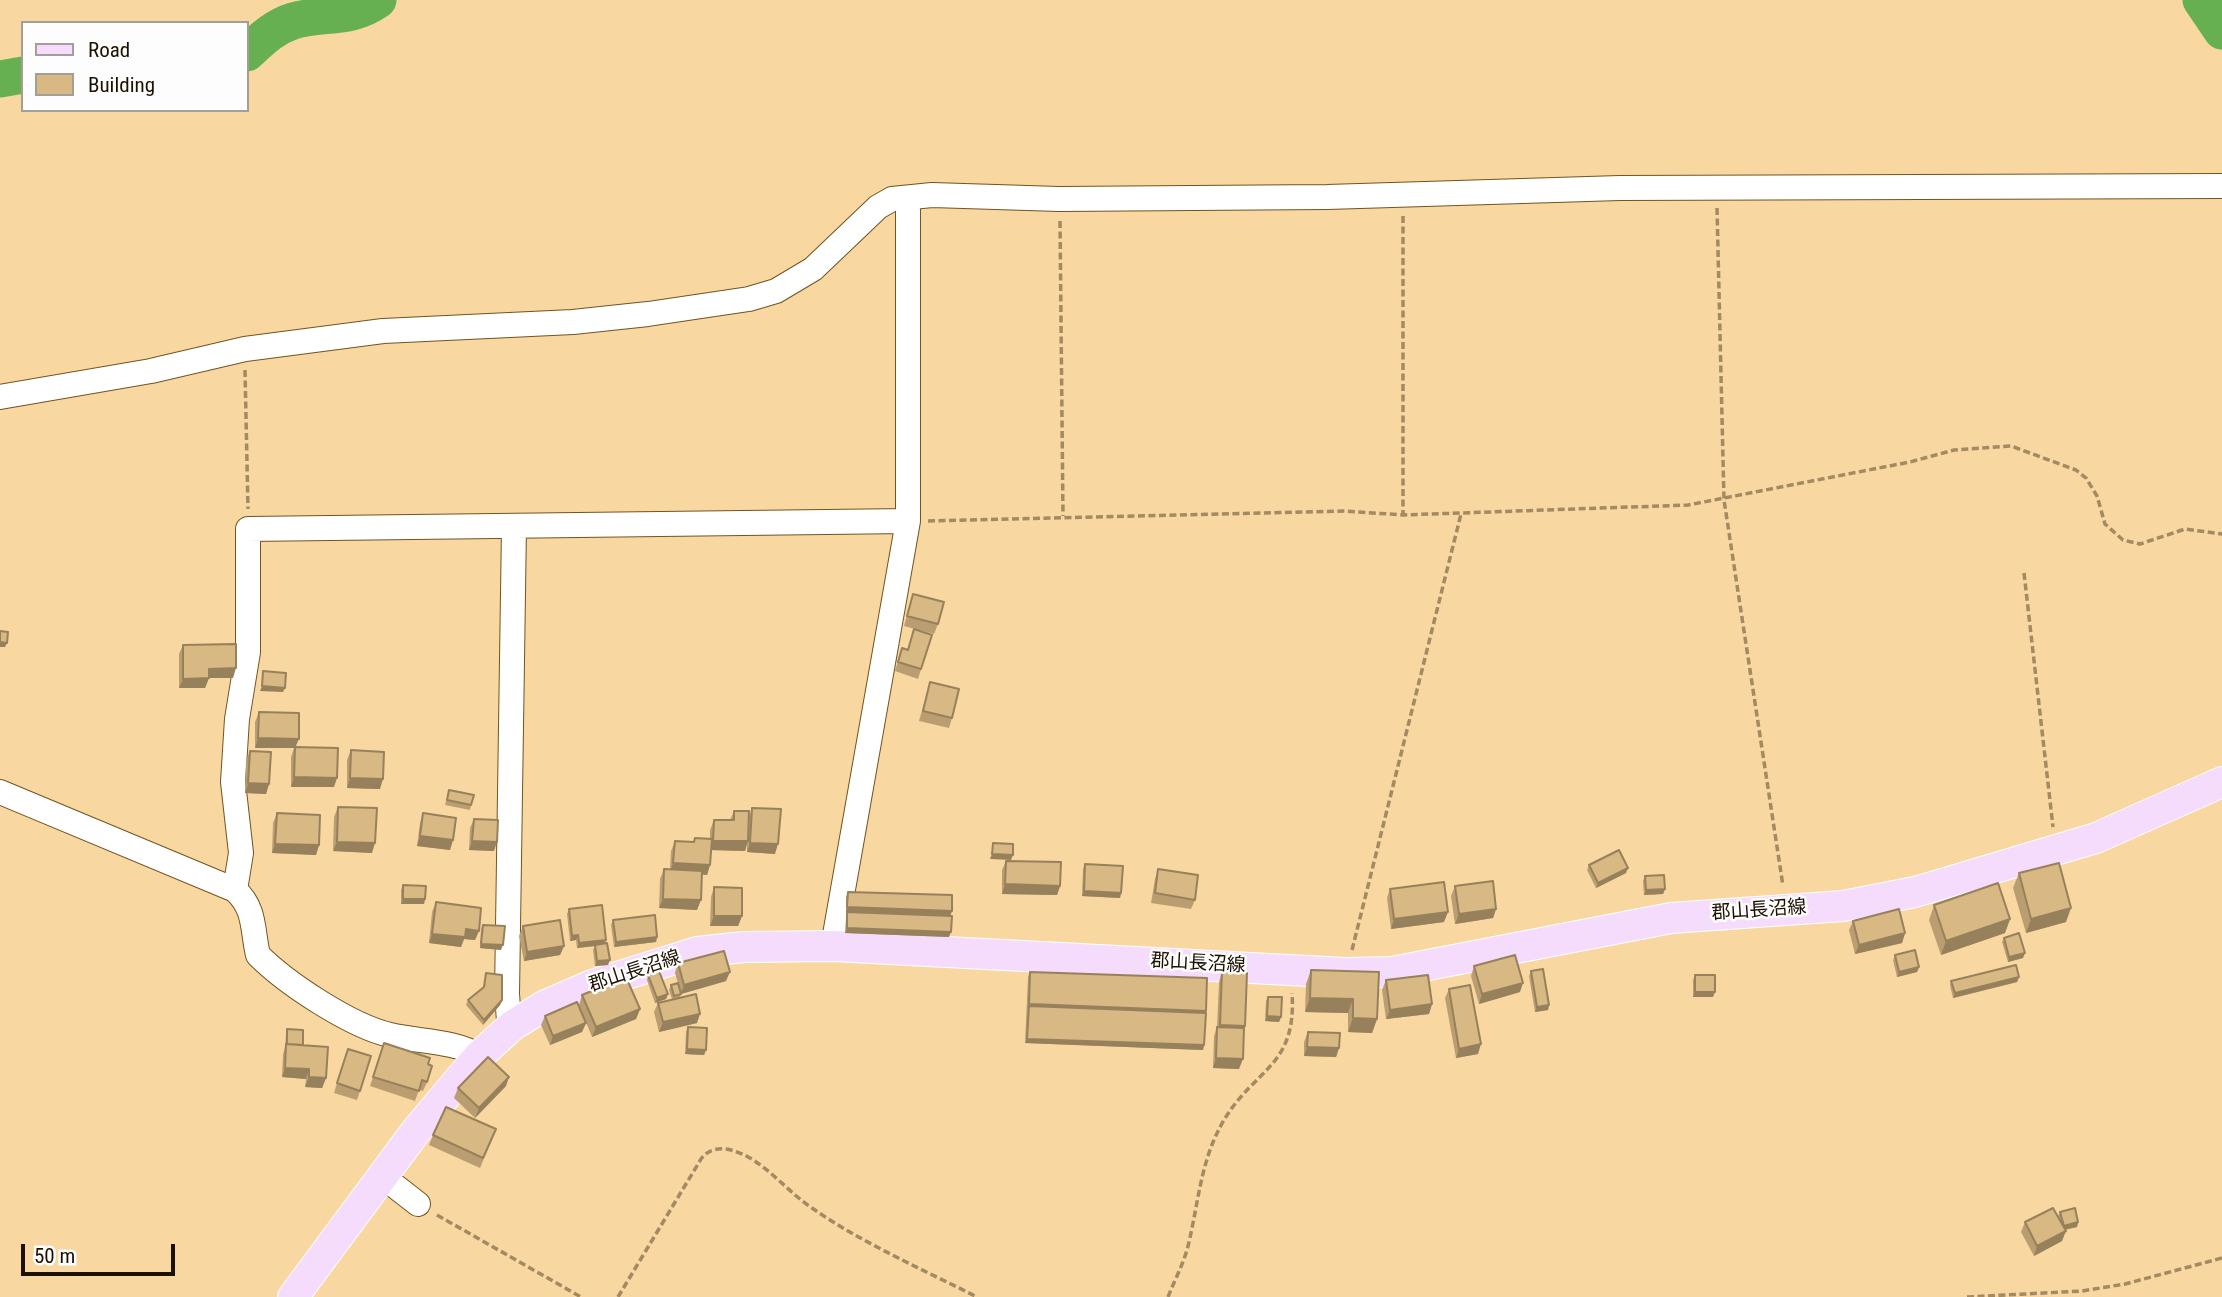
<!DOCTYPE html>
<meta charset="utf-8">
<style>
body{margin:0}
#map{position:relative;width:2222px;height:1297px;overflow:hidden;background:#f8d7a1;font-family:"Roboto Condensed",sans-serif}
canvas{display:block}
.legend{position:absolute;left:21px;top:21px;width:228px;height:91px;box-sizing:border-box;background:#fdfdfd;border:2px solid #a39f98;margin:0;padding:9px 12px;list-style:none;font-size:21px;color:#1c1100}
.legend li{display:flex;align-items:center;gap:14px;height:35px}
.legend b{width:35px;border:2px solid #a39f98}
.scale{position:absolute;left:21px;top:1244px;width:154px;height:32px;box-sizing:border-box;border:4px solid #1c1100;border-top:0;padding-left:9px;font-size:21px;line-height:24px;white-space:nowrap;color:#1c1100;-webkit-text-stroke:5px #fdfdfd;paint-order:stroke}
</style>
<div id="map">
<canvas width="2222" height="1297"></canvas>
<ul class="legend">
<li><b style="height:9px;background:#f5dbfc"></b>Road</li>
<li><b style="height:19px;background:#d8b883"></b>Building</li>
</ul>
<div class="scale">50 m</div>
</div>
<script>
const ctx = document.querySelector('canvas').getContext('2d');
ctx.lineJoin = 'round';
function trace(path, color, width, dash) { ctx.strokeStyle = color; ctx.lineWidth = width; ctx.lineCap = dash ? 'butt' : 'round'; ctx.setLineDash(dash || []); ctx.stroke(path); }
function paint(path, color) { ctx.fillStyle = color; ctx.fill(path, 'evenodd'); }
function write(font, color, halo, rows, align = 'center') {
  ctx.font = font + ' "Roboto Condensed","Noto Sans JP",sans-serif'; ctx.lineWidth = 5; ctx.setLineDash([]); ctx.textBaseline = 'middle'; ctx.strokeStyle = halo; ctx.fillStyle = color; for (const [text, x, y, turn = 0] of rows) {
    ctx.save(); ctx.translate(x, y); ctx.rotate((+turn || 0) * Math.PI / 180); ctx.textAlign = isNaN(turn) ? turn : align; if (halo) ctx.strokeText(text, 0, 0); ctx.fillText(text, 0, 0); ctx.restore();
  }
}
trace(new Path2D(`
 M2201 0 2222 31
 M247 53C261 40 274 27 293 21 324 12 350 20 378 0
 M0 79 23 75`), '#66b052', 37);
const minor = new Path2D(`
 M0 397 151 371 245 349 383 331 573 322 648 314 749 299 776 291 813 269 878 207 892 199 932 195 1059 199 1327 197 1620 188 2222 186
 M0 792 235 890C256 909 252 930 258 955 287 984 351 1026 390 1035 418 1042 454 1040 479 1056
 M235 890 241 853 233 782 237 719 248 652V529L908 521
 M833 946 908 521V198
 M513 1025 509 1021 507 994 514 526
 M382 1176 418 1204`);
const major = new Path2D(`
 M293 1297 416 1131 479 1056 513 1025 544 1006 592 985 697 952 744 947 833 946 1346 973 1392 972 1671 918 1843 906 1915 892 2096 838 2222 782`);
trace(minor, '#715420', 26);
trace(major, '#fff', 32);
trace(new Path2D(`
 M1717 208 1724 500 1783 886
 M1403 216V515
 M1060 221 1063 516
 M245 370 248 509
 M928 521 1344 511 1403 515 1688 505 1910 462 1954 450 2011 446 2076 470 2086 478 2097 496 2105 524 2123 540 2140 544 2185 529 2222 534
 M2024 573 2053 827
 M1352 950 1461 514
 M437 1215 581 1297
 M618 1297 701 1159C709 1148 722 1147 734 1151 764 1160 786 1191 812 1208 862 1243 922 1269 977 1297
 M1168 1297C1175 1279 1185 1261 1189 1242 1199 1199 1201 1159 1224 1120 1255 1068 1297 1067 1292 993
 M1967 1297 2082 1291 2125 1284 2222 1258`), '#a38a62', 3.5, [7, 3.5]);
trace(minor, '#fff', 24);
trace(major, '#f5dbfc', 30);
paint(new Path2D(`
 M913 594 938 624 934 634 904 626Z
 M932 635 918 679 895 671 902 648 907 650Z
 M183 645 233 678H209L205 688H179V654Z
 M930 682 952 718 949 728 919 721Z
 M259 712 296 747 334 787H291V757L294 748H255V722Z
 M351 750 380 789 347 788V760Z
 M250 751 269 784 266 794 245 793 246 761Z
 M449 790 471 805 470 810 445 805Z
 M338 807 372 853 333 851 334 817Z
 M752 808 775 854 747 852V843L745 851 711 850 710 865 707 875 702 874 697 910 659 908 660 879 664 869H670L671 851 675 841 693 842 695 838 710 839V830L714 820H730L734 811 749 817Z
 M277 813 319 845 316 855 272 853 273 823Z
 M423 813 453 840 450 850 417 846 420 823Z
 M474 819 494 851 469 850 470 828Z
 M1006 861 1060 886 1057 895 1002 894V870Z
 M1085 864 1121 893 1120 898 1082 896 1083 869Z
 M1589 865 1626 873 1596 888 1587 870Z
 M1158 869 1195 900 1191 909 1151 903 1155 879Z
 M2019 873 2066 922 2026 933 2013 888Z
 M1645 876 1665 889 1663 894 1644 895 1643 881Z
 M403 885 425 899 424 904H401V890Z
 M1455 886 1496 909 1493 918 1455 924 1451 896Z
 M714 887 742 916 738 926H710L711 897Z
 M1390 889 1444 922 1391 929 1387 898Z
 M848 892 952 911 950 916 949 937 845 933 846 917 847 912H846V897Z
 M436 902 479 931 475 940 464 939 461 947 429 943 432 912Z
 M1934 905 2010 919 2005 933 1941 955 1929 920Z
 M569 909 606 940 605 944 608 965 595 966 593 950 595 946 577 948 576 940 570 941 567 914Z
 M613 920 657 937 656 942 614 947 611 925Z
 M1853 921 1905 933 1902 943 1855 954 1849 930Z
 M483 925 501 950 480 948 481 929Z
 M523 926 564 946 560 955 524 961 519 936Z
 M2004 938 2023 958 2008 962 2002 942Z
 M1895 955 1919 967 1917 972 1897 977 1893 960Z
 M678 963 726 981 681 994 680 997 697 1023 659 1032 654 1012 658 1003 672 999 669 990 671 985 678 983 675 973Z
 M1474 966 1520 992 1479 1004 1471 976Z
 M1311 970 1379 972 1377 1019 1372 1033 1348 1032V1013L1305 1012 1306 984Z
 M1531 971 1549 1005 1548 1010 1535 1012 1529 976Z
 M1030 972 1206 1011 1204 1045 1203 1050 1025 1043 1028 977Z
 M1222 972 1244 1030 1239 1069 1213 1068 1214 1036 1217 1027 1219 982Z
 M486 973 502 1000 500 1005 483 1025 466 1005 468 1000 483 988Z
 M648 975 668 994 666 999 655 1003 647 980Z
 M1695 975 1713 997H1693V980Z
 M2019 977 2017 982 1953 998 1950 985 1951 981Z
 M1386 980 1432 1004 1429 1014 1386 1019 1382 990Z
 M1449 989 1478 1054 1456 1058 1445 998Z
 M582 995 640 1009 636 1019 592 1037 579 1005Z
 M1268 997 1281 1017 1279 1022 1265 1021 1266 1001Z
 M545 1016 586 1023 582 1032 550 1045 541 1025Z
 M688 1027 706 1050 704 1055 685 1054 686 1032Z
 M287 1029 303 1045 326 1078 322 1088 305 1087 306 1079 282 1077 283 1054 285 1048 286 1034Z
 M1308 1032 1339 1048 1336 1057 1304 1056V1042Z
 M384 1043 428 1064 427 1082 423 1091 419 1090 415 1101 370 1086Z
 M344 1059 360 1091 357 1100 334 1093Z
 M506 1086 475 1118 454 1098 458 1088Z
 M433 1135 492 1139 480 1168 429 1145Z
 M2060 1212 2078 1222 2077 1227 2065 1230 2062 1241 2034 1256 2021 1232 2025 1222 2059 1219 2058 1216Z`), '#ba9e71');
paint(new Path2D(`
 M0 642 7 643 5 647H0Z
 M236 668 233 678H205L209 669Z
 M209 678 205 688H179L183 679Z
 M262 686 285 688 283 692 260 691Z
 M258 738 299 739 295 748H255Z
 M294 777 337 778 334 787H291Z
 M350 778 383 779 380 789 347 788Z
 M248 783 269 784 266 794 245 793Z
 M420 836 453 840 450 850 417 846Z
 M472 841 497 842 494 851 469 850Z
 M713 841H748L745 851 710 850Z
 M337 842 375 843 372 853 333 851Z
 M750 843 778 844 775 854 747 852Z
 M275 844 319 845 316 855 272 853Z
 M992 854 1013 855 1011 860 990 859Z
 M673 863 710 865 707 875 670 872Z
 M1628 868 1626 873 1596 888 1598 883Z
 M1005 884 1060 886 1057 895 1002 894Z
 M1665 889 1663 894 1644 895 1646 890Z
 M1084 891 1121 893 1120 898 1082 896Z
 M403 899H425L424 904H401Z
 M663 899 701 900 697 910 659 908Z
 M847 907 952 911 950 916 846 912Z
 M2071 908 2066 922 2026 933 2031 919Z
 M1496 909 1493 918 1455 924 1459 914Z
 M1448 912 1444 922 1391 929 1394 919Z
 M714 916H742L738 926H710Z
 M2010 919 2005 933 1941 955 1946 941Z
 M847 928 951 932 949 937 845 933Z
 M466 929 479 931 475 940 464 939 461 947 429 943 432 934Z
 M1905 933 1902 943 1855 954 1859 945Z
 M578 935 576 940 570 941 572 936Z
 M657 937 656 942 614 947 616 942Z
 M606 940 604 945 577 948 579 943Z
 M481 944 503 945 501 950 480 948Z
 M564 946 560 955 524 961 527 952Z
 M2025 953 2023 958 2008 962 2009 957Z
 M610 960 608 965 595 966 597 961Z
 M1919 967 1917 972 1897 977 1899 972Z
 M730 972 726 981 681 994 684 985Z
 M2019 977 2017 982 1953 998 1955 993Z
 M1523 983 1520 992 1479 1004 1482 994Z
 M1695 992H1715L1713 997H1693Z
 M668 994 666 999 655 1003 657 998Z
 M1310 998 1353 999 1348 1013 1305 1012Z
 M502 1000 500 1005 483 1025 484 1020Z
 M1029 1004 1206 1011 1204 1016 1029 1006 1027 1009Z
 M1432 1004 1429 1014 1386 1019 1390 1010Z
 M1549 1005 1548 1010 1535 1012 1537 1007Z
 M640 1009 636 1019 592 1037 596 1027Z
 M700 1014 697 1023 659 1032 663 1022Z
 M1267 1016 1281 1017 1279 1022 1265 1021Z
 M1353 1018 1377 1019 1372 1033 1348 1032Z
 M586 1023 582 1032 550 1045 553 1036Z
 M1220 1025 1245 1026 1242 1035 1217 1034Z
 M1027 1039 1204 1045 1203 1050 1025 1043Z
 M1481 1044 1478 1054 1456 1058 1459 1049Z
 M1307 1047 1339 1048 1336 1057 1304 1056Z
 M687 1049 706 1050 704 1055 685 1054Z
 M1216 1058 1243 1059 1239 1069 1213 1068Z
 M285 1068 309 1069 306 1079 282 1077Z
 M309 1077 326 1078 322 1088 305 1087Z
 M509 1077 506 1086 475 1118 479 1108Z
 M2078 1222 2077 1227 2062 1230 2064 1226Z
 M2066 1231 2062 1241 2034 1256 2037 1246Z`), '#97815c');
const building = new Path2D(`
 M913 594 944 602 938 624 907 616Z
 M914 629 932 635 921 669 898 662 902 648 908 650Z
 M0 631 8 632 7 643 0 642Z
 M236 644V668L209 669V678L183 679V645Z
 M263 671 286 673 285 688 262 686Z
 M930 682 959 689 952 718 923 711Z
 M259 712 299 713V739L258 738Z
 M295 747 338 748 337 778 294 777Z
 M351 750 384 752 383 779 350 778Z
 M250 751 271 752 269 784 248 783Z
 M449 790 474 795 471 805 447 800Z
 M338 807 377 808 375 843 337 842Z
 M752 808 781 809 778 844 750 843Z
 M734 811H749L748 841H713L714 820H734Z
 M277 813 320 815 319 845 275 844Z
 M423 813 456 818 453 840 420 836Z
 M474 819 498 820 497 842 472 841Z
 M695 838 712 839 710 865 673 863 675 841 694 842Z
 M993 843 1013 844V855L992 854Z
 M1619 850 1628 868 1598 883 1589 865Z
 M1006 861 1061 862 1060 886 1005 884Z
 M2059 863 2071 908 2031 919 2019 873Z
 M1085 864 1123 866 1121 893 1084 891Z
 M664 869 702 871 701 900 663 899Z
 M1158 869 1198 875 1195 900 1155 893Z
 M1664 875 1665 889 1646 890 1645 876Z
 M1493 881 1496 909 1459 914 1455 886Z
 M1444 882 1448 912 1394 919 1390 889Z
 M1998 883 2010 919 1946 941 1934 905Z
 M403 885 426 886 425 899H403Z
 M714 887 742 888V916H714Z
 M848 892 952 895V911L847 907Z
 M436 902 481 908 479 931 466 929 465 937 432 934Z
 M602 905 606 940 579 943 578 935 572 936 569 909Z
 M1899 909 1905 933 1859 945 1853 921Z
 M847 912 952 916 951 932 847 928Z
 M655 915 657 937 616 942 613 920Z
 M560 920 564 946 527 952 523 926Z
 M483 925 505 926 503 945 481 944Z
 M2019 933 2025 953 2009 957 2004 938Z
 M607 943 610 960 597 961 595 945Z
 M1915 950 1919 967 1899 972 1895 955Z
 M724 951 730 972 684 985 678 963Z
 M1515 955 1523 983 1482 994 1474 966Z
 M2016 965 2019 977 1955 993 1951 981Z
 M1543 969 1549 1005 1537 1007 1531 971Z
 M1311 970 1379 972 1377 1019 1353 1018V999L1310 998Z
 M659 971 668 994 657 998 648 975Z
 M1030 972 1207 978 1206 1011 1029 1004Z
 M1222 972 1247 973 1245 1026 1220 1025Z
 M486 973 502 975V1000L484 1020 468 1000 484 987Z
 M1428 975 1432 1004 1390 1010 1386 980Z
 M1695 975H1715V992H1695Z
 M626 977 640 1009 596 1027 582 995Z
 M678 983 681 994 674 996 671 985Z
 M1470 985 1481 1044 1459 1049 1449 989Z
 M696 994 700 1014 663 1022 658 1003Z
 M1268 997H1282L1281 1017 1267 1016Z
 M577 1002 586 1023 553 1036 545 1016Z
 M1029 1006 1206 1013 1204 1045 1027 1039Z
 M688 1027 707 1028 706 1050 687 1049Z
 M1217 1027 1244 1028 1243 1059 1216 1058Z
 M287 1029 303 1030V1045L287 1044Z
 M1308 1032 1340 1033 1339 1048 1307 1047Z
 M384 1043 430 1058 428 1064 432 1066 427 1082 422 1080 419 1091 373 1077Z
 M286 1044 328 1047 326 1078 309 1077V1069L285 1068Z
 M348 1049 371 1056 360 1091 337 1083Z
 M488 1057 509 1077 479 1108 458 1088Z
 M446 1107 496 1129 483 1158 433 1135Z
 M2053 1208 2066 1231 2037 1246 2025 1222Z
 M2075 1208 2078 1222 2064 1226 2060 1212Z`);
paint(building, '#d8b883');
trace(building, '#97815c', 2);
write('19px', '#1c1100', '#fdfdfd', [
 ["郡山長沼線",1759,911,-4],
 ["郡山長沼線",1198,964,3],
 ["郡山長沼線",635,972,-18]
]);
</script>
